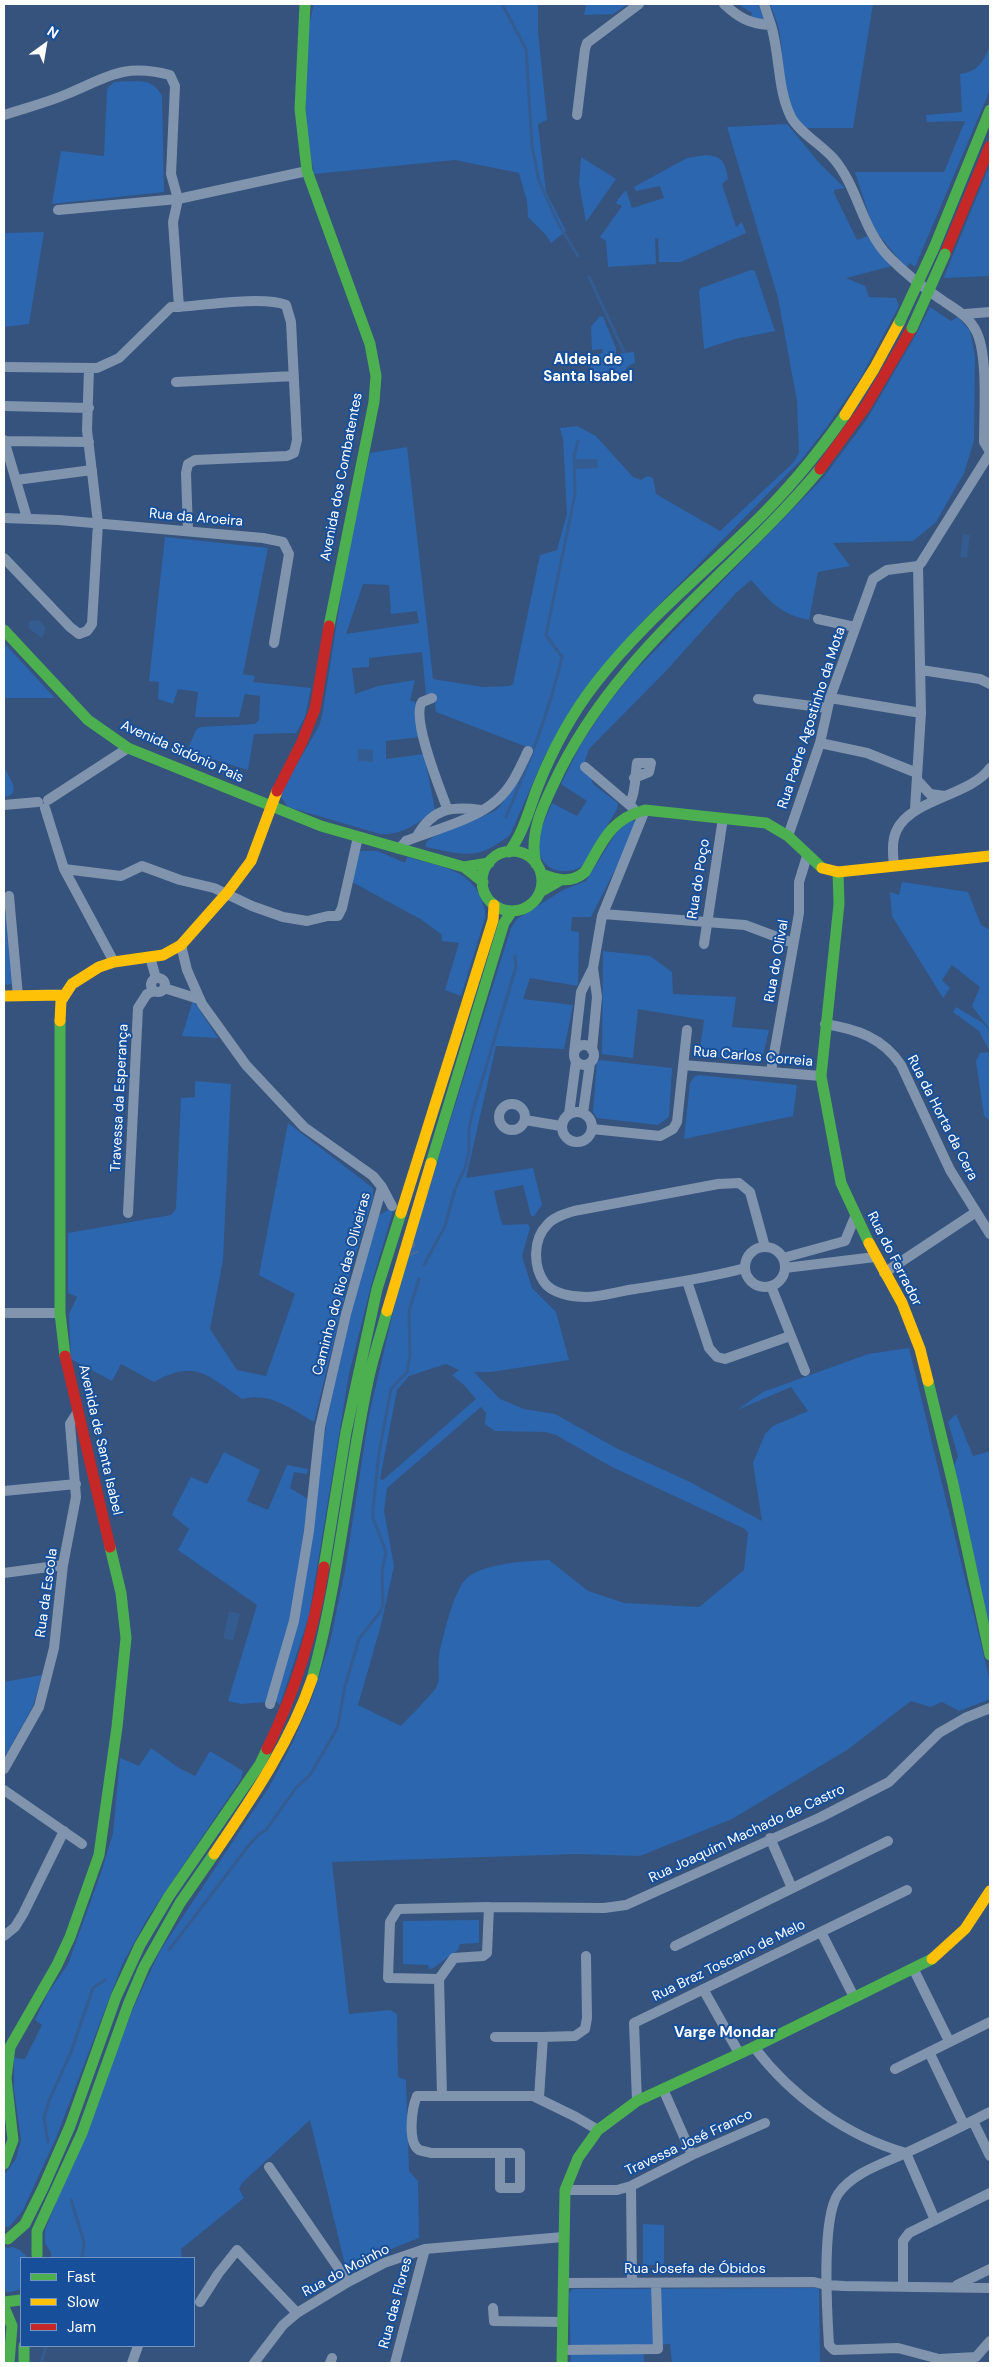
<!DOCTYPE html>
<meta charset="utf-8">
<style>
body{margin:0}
#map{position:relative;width:994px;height:2367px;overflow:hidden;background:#35537c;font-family:"DM Sans",sans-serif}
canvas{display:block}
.frame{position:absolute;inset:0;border:5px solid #fff;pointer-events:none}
.legend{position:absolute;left:20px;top:2257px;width:175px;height:90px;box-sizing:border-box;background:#174f9a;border:1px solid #7495c2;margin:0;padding:6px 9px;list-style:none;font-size:15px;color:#fff}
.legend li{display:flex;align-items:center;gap:10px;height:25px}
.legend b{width:25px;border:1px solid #7495c2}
.north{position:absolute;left:20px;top:20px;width:50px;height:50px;-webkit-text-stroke:4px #174f9a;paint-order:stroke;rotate:32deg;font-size:14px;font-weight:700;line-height:20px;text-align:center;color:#fff}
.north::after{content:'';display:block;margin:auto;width:18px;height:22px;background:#fff;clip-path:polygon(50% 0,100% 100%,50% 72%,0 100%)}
</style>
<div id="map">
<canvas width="994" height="2367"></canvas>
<div class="frame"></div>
<ul class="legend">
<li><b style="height:6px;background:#4caf50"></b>Fast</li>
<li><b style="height:6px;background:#ffc107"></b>Slow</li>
<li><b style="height:6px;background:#c62828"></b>Jam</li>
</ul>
<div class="north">N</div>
</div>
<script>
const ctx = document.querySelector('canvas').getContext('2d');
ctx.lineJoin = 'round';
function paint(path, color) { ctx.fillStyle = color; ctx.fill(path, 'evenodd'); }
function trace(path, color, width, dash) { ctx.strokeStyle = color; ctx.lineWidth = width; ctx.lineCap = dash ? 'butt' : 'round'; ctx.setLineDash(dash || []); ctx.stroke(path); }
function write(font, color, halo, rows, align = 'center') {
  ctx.font = font + ' "DM Sans",sans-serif'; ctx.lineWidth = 4; ctx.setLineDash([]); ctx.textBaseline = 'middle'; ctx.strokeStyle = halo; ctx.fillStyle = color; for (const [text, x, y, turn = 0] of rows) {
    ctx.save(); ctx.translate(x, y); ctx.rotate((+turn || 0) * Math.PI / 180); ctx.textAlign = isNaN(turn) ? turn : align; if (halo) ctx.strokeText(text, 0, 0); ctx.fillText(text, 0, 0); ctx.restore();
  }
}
paint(new Path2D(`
 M314 4H538V31L547 120 538 124 546 192 566 231 551 243 546 235 528 217 527 201 519 173 455 160 314 174C304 122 300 55 314 4Z
 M586 4H628L613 14 584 15Z
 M738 4H758L764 19 760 22 750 19 752 13Z
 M770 4H873L853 128H807C777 104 786 63 779 30 777 21 773 12 770 4Z
 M990 45V90L915 267 910 263 906 268 873 228 855 172H944L965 121 927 122 926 115 962 112 960 74C978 72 984 61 990 45Z
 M137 81C150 82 155 84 162 96L164 192 52 204 61 151 104 156 107 89 114 82Z
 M787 124 821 165 845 188 834 190V193L857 240 867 236 892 266 846 278 865 286 869 297 896 298 899 306 860 379 826 428 802 459 641 623 546 753 510 835C476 861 465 855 426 847V843C433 832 480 820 496 810 504 805 526 761 532 749L436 712 434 693 426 695 422 652 369 658V667L352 668 355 694 378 686 415 680 410 700 415 702 420 737 386 741V759L424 754 435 810C417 824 403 835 380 834L288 807 281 797 283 788 319 726 322 716 346 565 370 453 407 447 433 679 483 687 509 686 513 684 540 555 557 550 567 514 563 439 560 428 577 426 596 436 633 477 641 480 647 476 653 478 656 494 720 531 794 462 799 453 797 401 778 298 727 127ZM363 584 389 585 391 614 417 611 419 623 346 634Z
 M706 155C723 156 725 163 728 179L722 184 736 227 742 222 746 233 681 262H659L658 239 655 238 656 264 608 267 606 241 600 237 622 206 615 203 626 190 632 208 664 198 660 186 636 191 634 187 687 158Z
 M581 157 616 179 586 222 579 183Z
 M990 164V276L944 278V277Z
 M44 232 29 324 4 327V233Z
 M751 270 755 271 775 331 735 339 704 349 699 291 701 288Z
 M930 307 951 321 958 317 970 331 975 356 974 441 964 473 936 522 913 541 833 543 850 566 818 572 809 620C778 613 772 603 751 580L736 593 665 672 589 749 585 761 593 784 618 803 617 809 583 866C561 879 535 867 538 840 540 828 548 814 552 803L577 816 587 801 561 784 581 744 607 705 632 674 823 478 867 419 918 331Z
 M600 316 603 317 616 348V354L634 352 635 363C627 366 625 368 625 376L592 377 590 355 603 353 602 349 592 350 591 327Z
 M165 537 268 548 243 674 255 676 253 682 311 688 305 717 296 733 254 734 248 770 209 758 188 756 186 753 196 730 200 727 255 724 259 720 260 696 245 694 239 717H195L198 692 178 689 173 704 158 699 159 682 149 681Z
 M4 643 55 698H4Z
 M4 767C9 777 23 795 4 797Z
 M628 821H638V824L591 917H572L571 931 579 932 578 986 530 978 523 999 573 1005 564 1049 496 1046 466 1178 533 1168 542 1205 534 1216H531L523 1185 494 1191 500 1218 503 1225 528 1224 530 1228 522 1256 532 1288 556 1312 569 1360 491 1372H474L500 1399 524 1409 555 1414 618 1449 688 1481 762 1521 753 1463 765 1434 773 1426 808 1411 791 1387 737 1410 763 1392 868 1354 909 1348 990 1681V1699L959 1711 942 1702 931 1707 911 1701 847 1750 732 1819 640 1856 576 1854 332 1862 349 2014 390 2010 397 2014 398 2077 406 2080 409 2171 418 2181 419 2238 378 2254 347 2273 310 2120 242 2183 239 2189 244 2198 181 2249 182 2258H51V2253L45 2243V2230L135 2004 160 1951 269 1787 292 1744 312 1698 330 1642 345 1570 369 1415 402 1274 511 928 517 919 563 890 586 881 616 833ZM446 1364 459 1370 452 1375 465 1386 476 1399 383 1480 380 1479 397 1390 409 1376ZM481 1407 486 1413 485 1424 495 1431 545 1432 556 1435 610 1466 745 1529 748 1533 744 1570 699 1607 624 1603 588 1591 549 1560C527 1561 480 1563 465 1580 454 1591 442 1639 439 1656 437 1666 441 1675 437 1686 434 1693 408 1718 401 1726L358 1705 381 1625 394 1566 384 1511 387 1488Z
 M360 851H378L405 863 407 857C436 866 470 868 481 899 484 906 486 911 485 918L461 996 445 990 459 943 442 941 441 934 422 920 352 882Z
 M902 882 968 892 981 925 990 930V1030L972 1006 980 987 952 965 942 980 950 988 943 998 892 916 890 892 899 895Z
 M4 899 12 984 4 985Z
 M603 951 650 956 672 972 673 994 736 997 732 1027 769 1030 762 1060 758 1062 699 1055 704 1020 638 1009 633 1058 602 1054Z
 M193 1000 218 1038 182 1036Z
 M956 1007 983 1023 990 1031V1121L984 1116 976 1061 980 1053 990 1052 979 1031 953 1012Z
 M600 1060 672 1068 669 1117 658 1125 597 1118 593 1112 597 1062Z
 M698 1075 797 1085 793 1116 684 1139 690 1083 694 1077Z
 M195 1081 231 1084 223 1260 210 1329 237 1370 266 1376 295 1294 259 1275 288 1123 373 1188V1197L351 1270 314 1422C291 1409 270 1392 242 1399 207 1375 195 1359 154 1382L121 1364 112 1381 71 1359 69 1314 77 1297 68 1293V1233L171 1215 176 1209 181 1098 195 1097Z
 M391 1208 393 1211 372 1282 349 1374 309 1616 280 1705 275 1700 317 1488 326 1426 346 1327 376 1217Z
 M956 1414 973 1456 990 1451V1631L953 1468 958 1456 948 1422Z
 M224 1452 260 1470 247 1501 268 1510 287 1465 308 1469 307 1474 294 1472 290 1488 308 1499 292 1617 267 1702 241 1704 228 1701 257 1605 178 1550 189 1529 172 1515 174 1510 191 1477 207 1484Z
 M42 1675 33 1706 4 1758V1682Z
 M151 1748 179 1768 195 1776 210 1751 243 1771 241 1779 147 1919 122 1965 56 2138 23 2210 10 2226 4 2228V2175L16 2159 21 2140 14 2090V2058L25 2059 42 2025 35 2020 48 1993 68 1964 102 1870 113 1833 120 1758 139 1766Z
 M479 1920V1943L460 1944 458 1950 433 1968 429 1969 428 1965 403 1964V1921Z
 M643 2224 664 2225V2265H643Z
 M13 2247 20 2250 28 2258H21V2289L11 2292H4V2248Z
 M817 2288 819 2289 820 2363H672L670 2344 643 2346 644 2363H571L569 2293 573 2289Z`), '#2c66af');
paint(new Path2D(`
 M575 459H597L598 468 576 469Z
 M963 534 970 535 967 558 960 557Z
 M34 620 40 621 46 628 42 638 29 629V622Z
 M358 749 373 750V762L358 761Z
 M229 1611 240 1614 233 1641 223 1638Z`), '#345c91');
trace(new Path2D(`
 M502 4 526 49 532 146 539 181 558 223 578 256
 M589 277 624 352
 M506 817C528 765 549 713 562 657L546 635 575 494 574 456 578 441
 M424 1265 445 1226 455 1189 465 1168 469 1151V1129L472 1114 516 967 515 956
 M169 1950 246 1849 258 1835 266 1830 296 1788 310 1775 333 1736 338 1725 345 1686 359 1639 380 1612 383 1605 382 1571 386 1552 373 1518V1509L379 1453 391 1389 407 1372 410 1355 409 1311 419 1279
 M48 2142 44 2118 49 2101 71 2052 93 1988 105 1980
 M71 2200 84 2242 82 2258
 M41 2363 46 2346`), '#345c91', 3);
trace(new Path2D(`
 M407 1239 414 1254`), '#536d90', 10, [10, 5]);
trace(new Path2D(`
 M724 4C739 18 750 24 771 25L764 4
 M771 25C780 54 777 89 791 117 799 132 822 145 834 159 859 189 861 228 889 257 904 272 921 286 939 298 954 309 969 315 977 333 988 357 984 413 984 442L990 452
 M4 115C25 108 46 103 67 94 108 77 123 63 170 75L175 86 171 174 178 199
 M577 115 585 49 587 43 639 4
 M178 199 173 222 179 307C205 305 264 296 286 305L291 322 297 440 294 453 287 456 195 460 188 464 186 473 188 531
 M58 210 178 199 307 171
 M965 314 990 312
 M4 367 97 368 119 358 171 307H179
 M176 382 294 376
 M4 406 89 408
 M4 440 27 518
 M4 441 89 442
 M16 480 92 470
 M4 518 59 520 263 538 283 542 289 554 274 643
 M4 558 70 627 79 634 87 631 92 624 98 523 87 430 89 369
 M918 566 921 563 990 453
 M818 619 855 627
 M921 670 980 679 990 684
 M432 698 422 702C411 718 440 789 447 808
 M830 698 921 713
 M758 699 827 708
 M820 743 867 753 917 773
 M585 767 633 808
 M918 781 930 794 945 796
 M48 800 128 748
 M630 803C636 792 635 776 637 763H651L649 772 634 778
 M4 805 38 802
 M45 808 64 869 114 962
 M915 809 921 713 918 566
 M417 836C433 808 451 806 481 810
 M788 836 820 743 830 698 873 579 887 570 918 566
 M399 849 406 841C433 830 475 820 497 800 512 787 520 768 528 751
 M894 865C893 857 892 847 894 838 902 799 969 798 990 768
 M64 869 121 876 142 866 180 880 214 888 252 906 283 917 307 921 328 916H338L342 908 358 837
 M9 896 18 996
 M603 914 745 925 793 943
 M704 944 723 818
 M181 945 187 970 202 1004 246 1065 304 1127 373 1176 382 1187 346 1314 320 1427 309 1531 294 1621 270 1704
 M150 957 156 978
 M151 985a7 7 0 1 1 14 0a7 7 0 1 1-14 0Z
 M164 988 199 999
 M825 1024C857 1029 883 1038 901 1065L950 1170 990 1234
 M574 1055a10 10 0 1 1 20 0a10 10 0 1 1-20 0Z
 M592 1050 597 997 593 968 602 916 645 810
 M574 1053 581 992 593 968
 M683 1065 821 1076
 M771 1071 799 913V882L807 856
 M499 1117a13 13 0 1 1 26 0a13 13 0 1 1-26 0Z
 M562 1127a15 15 0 1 1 30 0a15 15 0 1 1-30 0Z
 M583 1113 590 1063
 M569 1114 576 1061
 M525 1120 561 1126
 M592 1129 660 1136 673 1129 677 1122 687 1030
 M382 1187 392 1206
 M128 1213 138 1008 147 994 154 991
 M745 1267a20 20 0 1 1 40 0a20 20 0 1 1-40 0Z
 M783 1258 845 1241 855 1217
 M745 1268C709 1278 672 1283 635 1289 619 1291 602 1297 586 1297 573 1297 552 1294 544 1282 533 1266 533 1239 547 1225 553 1217 565 1214 574 1211L718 1184 739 1183 750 1192 765 1247
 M785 1268 875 1257
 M884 1273 976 1212
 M687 1281 709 1348 717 1357 725 1359 790 1336
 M771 1286 805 1371
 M4 1313H60
 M4 1491 76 1484
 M4 1573 63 1565
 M4 1769 39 1707 54 1648 63 1565 76 1497 70 1424 77 1413
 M4 1790 82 1844
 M770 1838 792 1888
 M821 1932 854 1997
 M4 1936 15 1927 23 1914 64 1831
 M675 1946 888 1841
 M913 1968 949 2041
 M439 1979 454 1958 483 1956 487 1953 489 1907
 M703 1989 739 2053
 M495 2037H543
 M754 2047C791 2096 846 2136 906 2153L935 2220
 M929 2052 964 2125
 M895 2069 990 2022
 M663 2089 692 2155
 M442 2095 439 1979 388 1978 390 1922 398 1909 489 1907 604 1908 626 1905 821 1817 889 1782 939 1733 965 1718 990 1708
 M539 2098 543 2037 575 2036 585 2029 587 2018 586 1956
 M637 2101 634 2023 907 1890
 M990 2112C963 2126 936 2139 908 2152 885 2163 853 2172 838 2194 821 2220 827 2312 829 2345L834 2350 898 2348 939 2359 976 2357 990 2341
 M973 2121 990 2156
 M500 2153V2188H520V2153H431C428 2152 422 2151 419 2150 407 2142 412 2107 417 2096H533L576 2117 598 2130
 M269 2167 348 2282
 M631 2186 632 2283
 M565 2190H617L631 2186 692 2155 765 2123
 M563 2283 814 2282 826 2285 844 2286 990 2288
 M957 2285 990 2269
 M903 2287V2241L909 2233 990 2193
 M200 2302 218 2274 237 2250 297 2313
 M493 2308 494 2321 562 2322
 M562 2350 658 2349 656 2283
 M132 2363 138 2346
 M254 2363 283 2325 297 2313 348 2282 384 2263 425 2249 563 2237
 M330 2363 332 2358
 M395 2363 425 2249`), '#8094ae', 10);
trace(new Path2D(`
 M305 4 300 109 307 171 370 344 376 376 374 402 329 626
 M934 248 990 110
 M4 630 88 720 128 748 321 826 464 867 483 882
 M482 881a30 30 0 1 1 60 0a30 30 0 1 1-60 0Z
 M509 852C524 832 529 809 538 786 552 751 571 715 595 684 640 625 699 577 752 525 787 491 817 455 845 415
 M536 864C529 836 541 810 553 785 613 653 730 577 820 469
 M464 867 489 863
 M838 872 839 904 821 1076 841 1183 869 1243
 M541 874C557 880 571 884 585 872 602 843 610 819 645 810L766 823 788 836 822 868
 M540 892 559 881
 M60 1021V1313L65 1356
 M431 1163 504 923 512 911
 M928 1381 953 1484 990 1655
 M324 1567 346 1432 377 1289 401 1213
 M312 1679C339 1581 347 1480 368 1381 373 1357 381 1334 387 1311
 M4 2164 13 2140 6 2078 10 2047 57 1965 70 1937 99 1855 117 1727 126 1638 121 1593 110 1547
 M8 2239 25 2224 43 2188 70 2126 116 1997 140 1945 169 1896 260 1764 267 1749
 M37 2255V2231L82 2133 128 2005 144 1967 180 1903 214 1854
 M4 2302 21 2300
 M4 2307 12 2326 9 2363
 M24 2346V2363
 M562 2363 565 2190 578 2158 598 2130 637 2101 754 2047 932 1959`), '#4caf50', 11);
trace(new Path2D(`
 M845 415 874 369 900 321
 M822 868 838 872 990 856
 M4 996 64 995
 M60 1021 61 1001 72 984 99 967 114 962 163 955 181 945 227 893 251 861 277 791
 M401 1213 493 920 494 905
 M869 1243 902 1303 920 1349 928 1381
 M387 1311 431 1163
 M214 1854C252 1798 290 1743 312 1679
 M932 1959 965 1929 990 1891`), '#ffc107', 11);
trace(new Path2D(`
 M945 254 990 146
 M820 469 866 406 912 328
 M277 791 302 742 315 709 329 626
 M65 1356 110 1547
 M267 1749C296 1690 314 1631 324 1567`), '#c62828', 11);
trace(new Path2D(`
 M900 321 934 248
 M912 328 945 254`), '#4caf50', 11);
write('14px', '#fff', '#174f9a', [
 ["Avenida dos Combatentes",342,477,-79],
 ["Rua da Aroeira",196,518,5],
 ["Rua Padre Agostinho da Mota",812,718,-72],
 ["Avenida Sidónio Pais",182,752,24],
 ["Rua do Poço",699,879,-81],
 ["Rua do Olival",777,961,-80],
 ["Rua Carlos Correia",753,1057,5],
 ["Travessa da Esperança",120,1098,-87],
 ["Rua da Horta da Cera",942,1118,63],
 ["Rua do Ferrador",894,1259,63],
 ["Caminho do Rio das Oliveiras",342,1284,-75],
 ["Avenida de Santa Isabel",100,1440,77],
 ["Rua da Escola",47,1593,-82],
 ["Rua Joaquim Machado de Castro",747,1834,-25],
 ["Rua Braz Toscano de Melo",729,1961,-26],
 ["Travessa José Franco",689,2143,-25],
 ["Rua Josefa de Óbidos",695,2269],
 ["Rua do Moinho",346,2271,-28],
 ["Rua das Flores",396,2303,-75]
]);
write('bold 15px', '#fff', '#174f9a', [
 ["Aldeia de",588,360],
 ["Santa Isabel",588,377],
 ["Varge Mondar",725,2033]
]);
</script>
